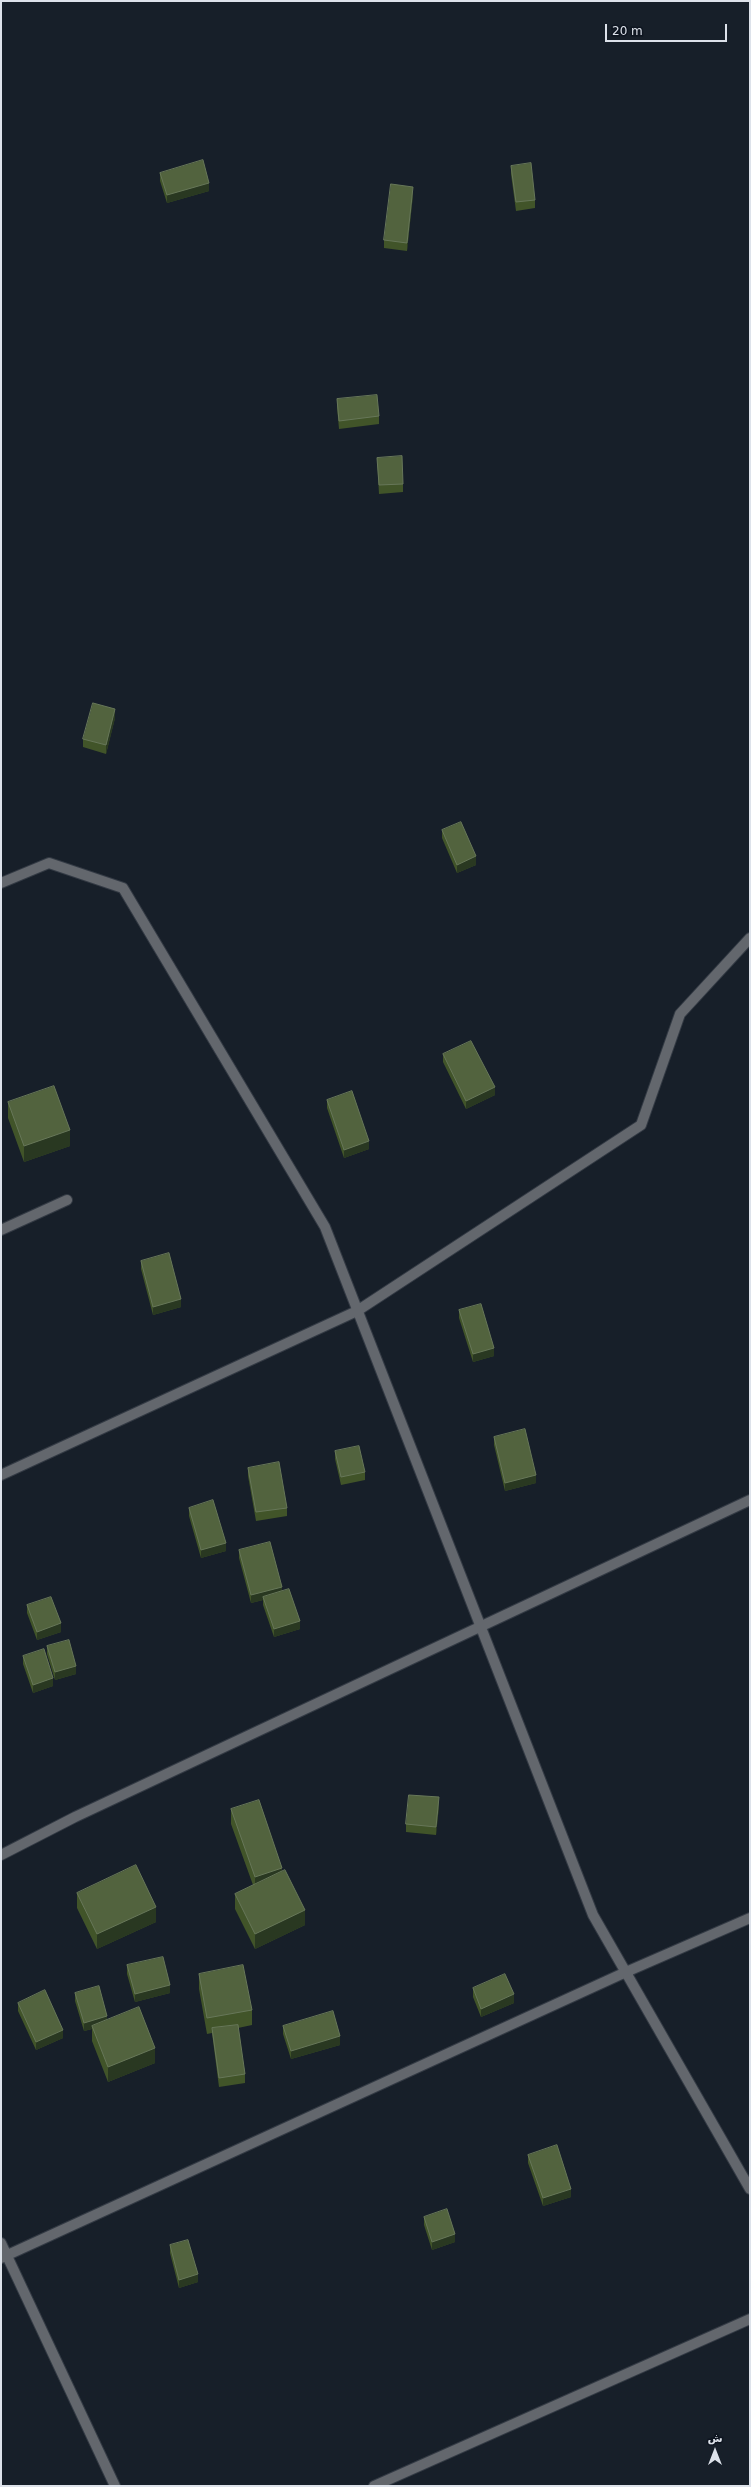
<!DOCTYPE html>
<meta charset="utf-8">
<style>
body{margin:0}
#map{position:relative;width:751px;height:2487px;overflow:hidden;background:#171f29;font-family:"DejaVu Sans",Cairo,sans-serif}
canvas{display:block}
.frame{position:absolute;inset:0;border:2px solid #dde2ea;pointer-events:none}
.north{position:absolute;left:695px;top:2431px;width:40px;height:40px;-webkit-text-stroke:3px #0e1520;paint-order:stroke;rotate:0deg;font-size:11px;font-weight:700;line-height:16px;text-align:center;color:#dde2ea}
.north::after{content:'';display:block;margin:auto;width:14px;height:18px;background:#dde2ea;clip-path:polygon(50% 0,100% 100%,50% 72%,0 100%)}
.scale{position:absolute;left:605px;top:24px;width:122px;height:18px;box-sizing:border-box;border:2px solid #dde2ea;border-top:0;padding-left:5px;font-size:12px;line-height:14px;white-space:nowrap;color:#dde2ea;-webkit-text-stroke:3px #0e1520;paint-order:stroke}
</style>
<div id="map">
<canvas width="751" height="2487"></canvas>
<div class="frame"></div>
<div class="north">ش</div>
<div class="scale">20 m</div>
</div>
<script>
const ctx = document.querySelector('canvas').getContext('2d');
ctx.lineJoin = 'round';
function trace(path, color, width, dash) { ctx.strokeStyle = color; ctx.lineWidth = width; ctx.lineCap = dash ? 'butt' : 'round'; ctx.setLineDash(dash || []); ctx.stroke(path); }
function paint(path, color) { ctx.fillStyle = color; ctx.fill(path, 'evenodd'); }
const minor = new Path2D(`
 M1 883 49 863 123 888 325 1227 593 1915 750 2189
 M1 1230 67 1200
 M1 1475 357 1311 641 1125 680 1014 750 938
 M1 1855 75 1817 750 1500
 M1 2243 115 2486
 M1 2258 626 1972 750 1918
 M374 2486 750 2319`);
trace(minor, '#333a44', 12);
trace(minor, '#63676d', 10);
paint(new Path2D(`
 M511 166 535 200V208L516 211 511 174Z
 M160 173 209 191 167 203 160 181Z
 M413 195 407 251 384 248V240Z
 M337 399 379 416V424L339 429 337 407Z
 M377 458 403 484V492L379 494Z
 M115 718 106 754 83 747V739Z
 M442 830 476 865 457 873 442 838Z
 M443 1054 495 1095 466 1109 443 1062Z
 M327 1100 369 1149 344 1158 327 1108Z
 M8 1102 70 1146 24 1162 8 1118Z
 M141 1261 181 1307 153 1315 141 1269Z
 M459 1310 494 1356 473 1362 459 1318Z
 M494 1437 536 1483 505 1491 494 1445Z
 M335 1451 365 1472V1480L341 1485 335 1459Z
 M248 1468 287 1508V1516L256 1521 248 1476Z
 M189 1508 226 1551 201 1558 189 1516Z
 M239 1550 282 1591 300 1629 274 1637 263 1605V1600L251 1603 239 1558Z
 M27 1605 61 1632 37 1640 27 1613Z
 M47 1646 76 1674 55 1680 47 1654Z
 M23 1656 53 1686 33 1693 23 1664Z
 M439 1806 436 1835 406 1832V1824Z
 M231 1809 282 1871 305 1925 255 1949 235 1909V1894L253 1885 231 1824Z
 M77 1893 156 1922 97 1949 77 1908Z
 M127 1965 170 1993 135 2002 127 1974Z
 M199 1974 252 2010V2025L238 2028 245 2074V2083L219 2087 212 2033 207 2034 199 1989Z
 M473 1988 514 2003 481 2017 473 1997Z
 M75 1993 107 2020 155 2063 108 2082 92 2041V2029L84 2031 75 2001Z
 M18 2003 63 2038 36 2050 18 2011Z
 M283 2026 340 2045 291 2059 283 2034Z
 M528 2155 571 2197 543 2206 528 2163Z
 M424 2217 455 2242 432 2250 424 2225Z
 M170 2245 198 2282 179 2288 170 2253Z`), '#415429');
paint(new Path2D(`
 M209 183V191L167 203V195Z
 M413 187V195L407 251V243Z
 M115 709V718L106 754V745Z
 M476 856V865L457 873V865Z
 M495 1087V1095L466 1109V1101Z
 M70 1130V1146L24 1162V1146Z
 M369 1141V1149L344 1158V1150Z
 M181 1299V1307L153 1315V1307Z
 M494 1348V1356L473 1362V1354Z
 M536 1475V1483L505 1491V1483Z
 M226 1543V1551L201 1558V1550Z
 M282 1587V1595L263 1597V1600L251 1603V1595Z
 M300 1621V1629L274 1637V1629Z
 M61 1623V1632L37 1640V1632Z
 M76 1666V1674L55 1680V1672Z
 M53 1678V1686L33 1693V1685Z
 M439 1797V1806L436 1835V1827Z
 M282 1868V1883L255 1892V1877Z
 M156 1907V1922L97 1949V1934Z
 M305 1910V1925L255 1949V1934Z
 M170 1985V1993L135 2002V1994Z
 M514 1994V2003L481 2017V2009Z
 M107 2016V2024L92 2026V2029L84 2031V2023Z
 M63 2030V2038L36 2050V2042Z
 M340 2036V2045L291 2059V2051Z
 M155 2048V2063L108 2082V2067Z
 M571 2189V2197L543 2206V2198Z
 M455 2234V2242L432 2250V2242Z
 M198 2274V2282L179 2288V2280Z`), '#293821');
const building = new Path2D(`
 M203 160 209 183 167 195 160 173Z
 M531 163 535 200 516 202 511 166Z
 M391 184 413 187 407 243 384 240Z
 M377 395 379 416 339 421 337 399Z
 M402 456 403 484 379 485 377 458Z
 M93 703 115 709 106 745 83 739Z
 M461 822 476 856 457 865 442 830Z
 M471 1041 495 1087 466 1101 443 1054Z
 M54 1086 70 1130 24 1146 8 1102Z
 M352 1091 369 1141 344 1150 327 1100Z
 M169 1253 181 1299 153 1307 141 1261Z
 M481 1304 494 1348 473 1354 459 1310Z
 M525 1429 536 1475 505 1483 494 1437Z
 M359 1446 365 1472 341 1477 335 1451Z
 M279 1462 287 1508 256 1512 248 1468Z
 M213 1500 226 1543 201 1550 189 1508Z
 M270 1542 282 1587 251 1595 239 1550Z
 M289 1589 300 1621 274 1629 263 1597Z
 M51 1597 61 1623 37 1632 27 1605Z
 M69 1640 76 1666 55 1672 47 1646Z
 M44 1649 53 1678 33 1685 23 1656Z
 M409 1795 439 1797 436 1827 406 1824Z
 M259 1800 282 1868 255 1877 231 1809Z
 M136 1865 156 1907 97 1934 77 1893Z
 M285 1870 305 1910 255 1934 235 1894Z
 M163 1957 170 1985 135 1994 127 1965Z
 M243 1965 252 2010 207 2018 199 1974Z
 M505 1974 514 1994 481 2009 473 1988Z
 M99 1986 107 2016 84 2023 75 1993Z
 M45 1990 63 2030 36 2042 18 2003Z
 M139 2007 155 2048 108 2067 92 2026Z
 M333 2011 340 2036 291 2051 283 2026Z
 M238 2025 245 2074 219 2078 212 2028Z
 M557 2145 571 2189 543 2198 528 2155Z
 M447 2209 455 2234 432 2242 424 2217Z
 M188 2240 198 2274 179 2280 170 2245Z`);
paint(building, '#52633e');
trace(building, '#677759', 1);
</script>
